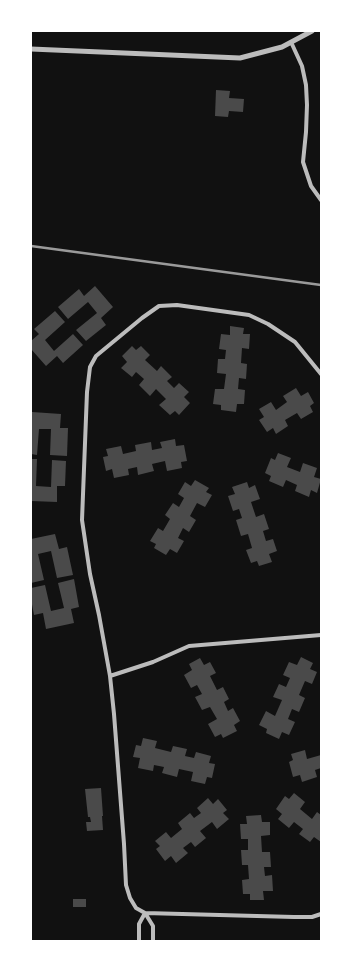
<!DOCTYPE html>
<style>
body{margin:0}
#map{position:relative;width:352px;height:972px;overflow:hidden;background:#111;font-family:"Asap Condensed",sans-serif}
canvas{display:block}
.frame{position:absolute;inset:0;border:32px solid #fff;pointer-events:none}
</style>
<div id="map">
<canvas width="352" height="972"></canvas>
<div class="frame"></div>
</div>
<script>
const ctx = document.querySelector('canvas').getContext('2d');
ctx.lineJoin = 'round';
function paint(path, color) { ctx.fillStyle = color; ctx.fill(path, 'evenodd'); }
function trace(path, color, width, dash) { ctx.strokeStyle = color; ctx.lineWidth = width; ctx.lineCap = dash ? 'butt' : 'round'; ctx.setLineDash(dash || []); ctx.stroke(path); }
paint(new Path2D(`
 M216 90 230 91 229 98 244 99 243 112 229 111 228 117 215 116Z
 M95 286 113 307 101 318 106 325 86 341 76 330 97 313 88 302 68 319 58 307 79 289 84 296Z
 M55 311 65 322 45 340 54 351 73 334 83 345 63 363 57 356 46 366 31 349V341L39 334 34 329Z
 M230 326 244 328 243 334H250L249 349 242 348 241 363 247 364 246 379 239 378 238 389 245 390 244 404H237L236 412 221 410V405L213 404 215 389H224L226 374 217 373 218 359H225L226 350 219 349 221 334 230 335Z
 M132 346 136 350 141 346 150 355 145 360 157 371 161 366 172 377 167 381 174 388 179 383 189 392 184 397 190 403 179 415 175 411 170 415 159 405 166 399 156 389 150 396 139 385 144 379 136 372 132 377 121 368 127 362 122 356Z
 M296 388 301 396 308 392 314 403 310 406 313 412 301 419 297 413 285 420 288 426 276 434 273 428 267 432 259 420 264 417 259 409 271 402 276 410 287 402 283 396Z
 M32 412 61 414 60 428H68L67 456 50 455 51 429H39L37 455 31 454Z
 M175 439 176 446 184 445 187 461 181 462 182 468 167 471 165 461 152 464 154 471 138 475 137 467 128 469 129 475 114 478 112 469 106 471 103 457 108 456 106 449 121 446 123 454 136 451 135 445 151 442 152 450 162 448 160 442Z
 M278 453 291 458 287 467 300 472 303 463 317 468 314 477 321 479 317 493 311 490 309 497 295 491 297 485 286 480 283 487 269 481 271 476 265 473 271 458 275 460Z
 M31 459H37L36 486 51 487 52 460 66 461 65 486H57V502L31 501Z
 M195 480 209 488 206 492 212 495 205 507 197 503 190 516 196 520 189 532 183 528 178 538 184 541 177 553 170 549 166 555 154 548 156 544 150 541 158 528 163 531 170 519 165 515 173 503 179 507 184 498 178 494 185 482 191 486Z
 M247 482 249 488 255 485 260 499 251 502 256 517 264 514 269 529 263 531 266 541 273 539 277 551 269 554 272 562 259 566 257 561 251 563 246 550 252 548 248 534 241 536 236 520 242 518 239 509 233 511 228 496 235 494 232 487Z
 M55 534 59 549 67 547 73 575 57 578 51 551 38 554 44 580 31 583V539Z
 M74 579 79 607 71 609 74 623 46 629 43 613 34 615 31 599V588L45 585 51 611 64 608 58 583Z
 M301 657 313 663 310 669 317 672 312 684 305 681 299 695 305 698 299 712 292 709 288 719 295 722 289 735 282 732 279 739 266 733 267 729 259 725 266 711 275 716 282 700 273 697 279 684 286 687 290 678 283 675 289 662 297 665Z
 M200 658 204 665 210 662 216 673 210 676 217 690 223 687 229 699 224 702 228 711 233 708 240 721 234 725 237 731 223 738 221 734 215 737 208 724 217 719 210 707 202 710 195 697 202 694 197 685 191 688 184 675 192 670 189 664Z
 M143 738 157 741 155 748 171 752 173 746 187 749 185 756 194 758 196 752 211 756 209 763 215 764 212 778 207 777 205 784 191 781 193 772 179 769 177 777 162 773 164 767 154 765 153 771 138 768 140 758 133 757 136 745 141 746Z
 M305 750 307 759 321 755V768L315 770 317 777 302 782 300 775 293 777 289 762 293 760 291 754Z
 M101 788 103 816H102L103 830 87 831 86 822H91L90 817H88L85 789Z
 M294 793 305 802 300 809 312 819 317 812 321 815V842L314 837 310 842 299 834 303 829 294 822 289 828 278 819 282 814 276 809 285 796 289 799Z
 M208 798 213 804 218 799 227 810 223 813 229 819 217 829 212 822 200 831 206 838 195 847 191 842 183 848 188 853 176 863 171 856 165 861 156 849 160 846 155 841 166 832 171 838 182 829 178 823 190 813 194 818 201 813 197 808Z
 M261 815 262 822H270V835L261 836 262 852H270L271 867H264L265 876 272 875 273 891H263L264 900H250V894H243L242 880 249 879 248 865H242L241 850H248V839H241L240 824H247L246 816Z
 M73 899H86V907H73Z`), '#4a4a4a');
trace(new Path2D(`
 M291 42 302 66 306 85 307 105 306 132 303 162 311 186 321 200
 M321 374 295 342 268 324 249 315 177 305 159 306 142 318 96 356 90 367 87 392 82 520 90 574 99 615 110 676 114 714 124 844 126 885 130 898 136 908 145 913 294 917H312L321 914
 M110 676 153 662 189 646 321 635
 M139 941V924L145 913 153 926V941`), '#bcbcbc', 4);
trace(new Path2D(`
 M31 49 240 58 282 47 312 31`), '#bcbcbc', 5);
trace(new Path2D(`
 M31 246 321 285`), '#9a9a9a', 2.5);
</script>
